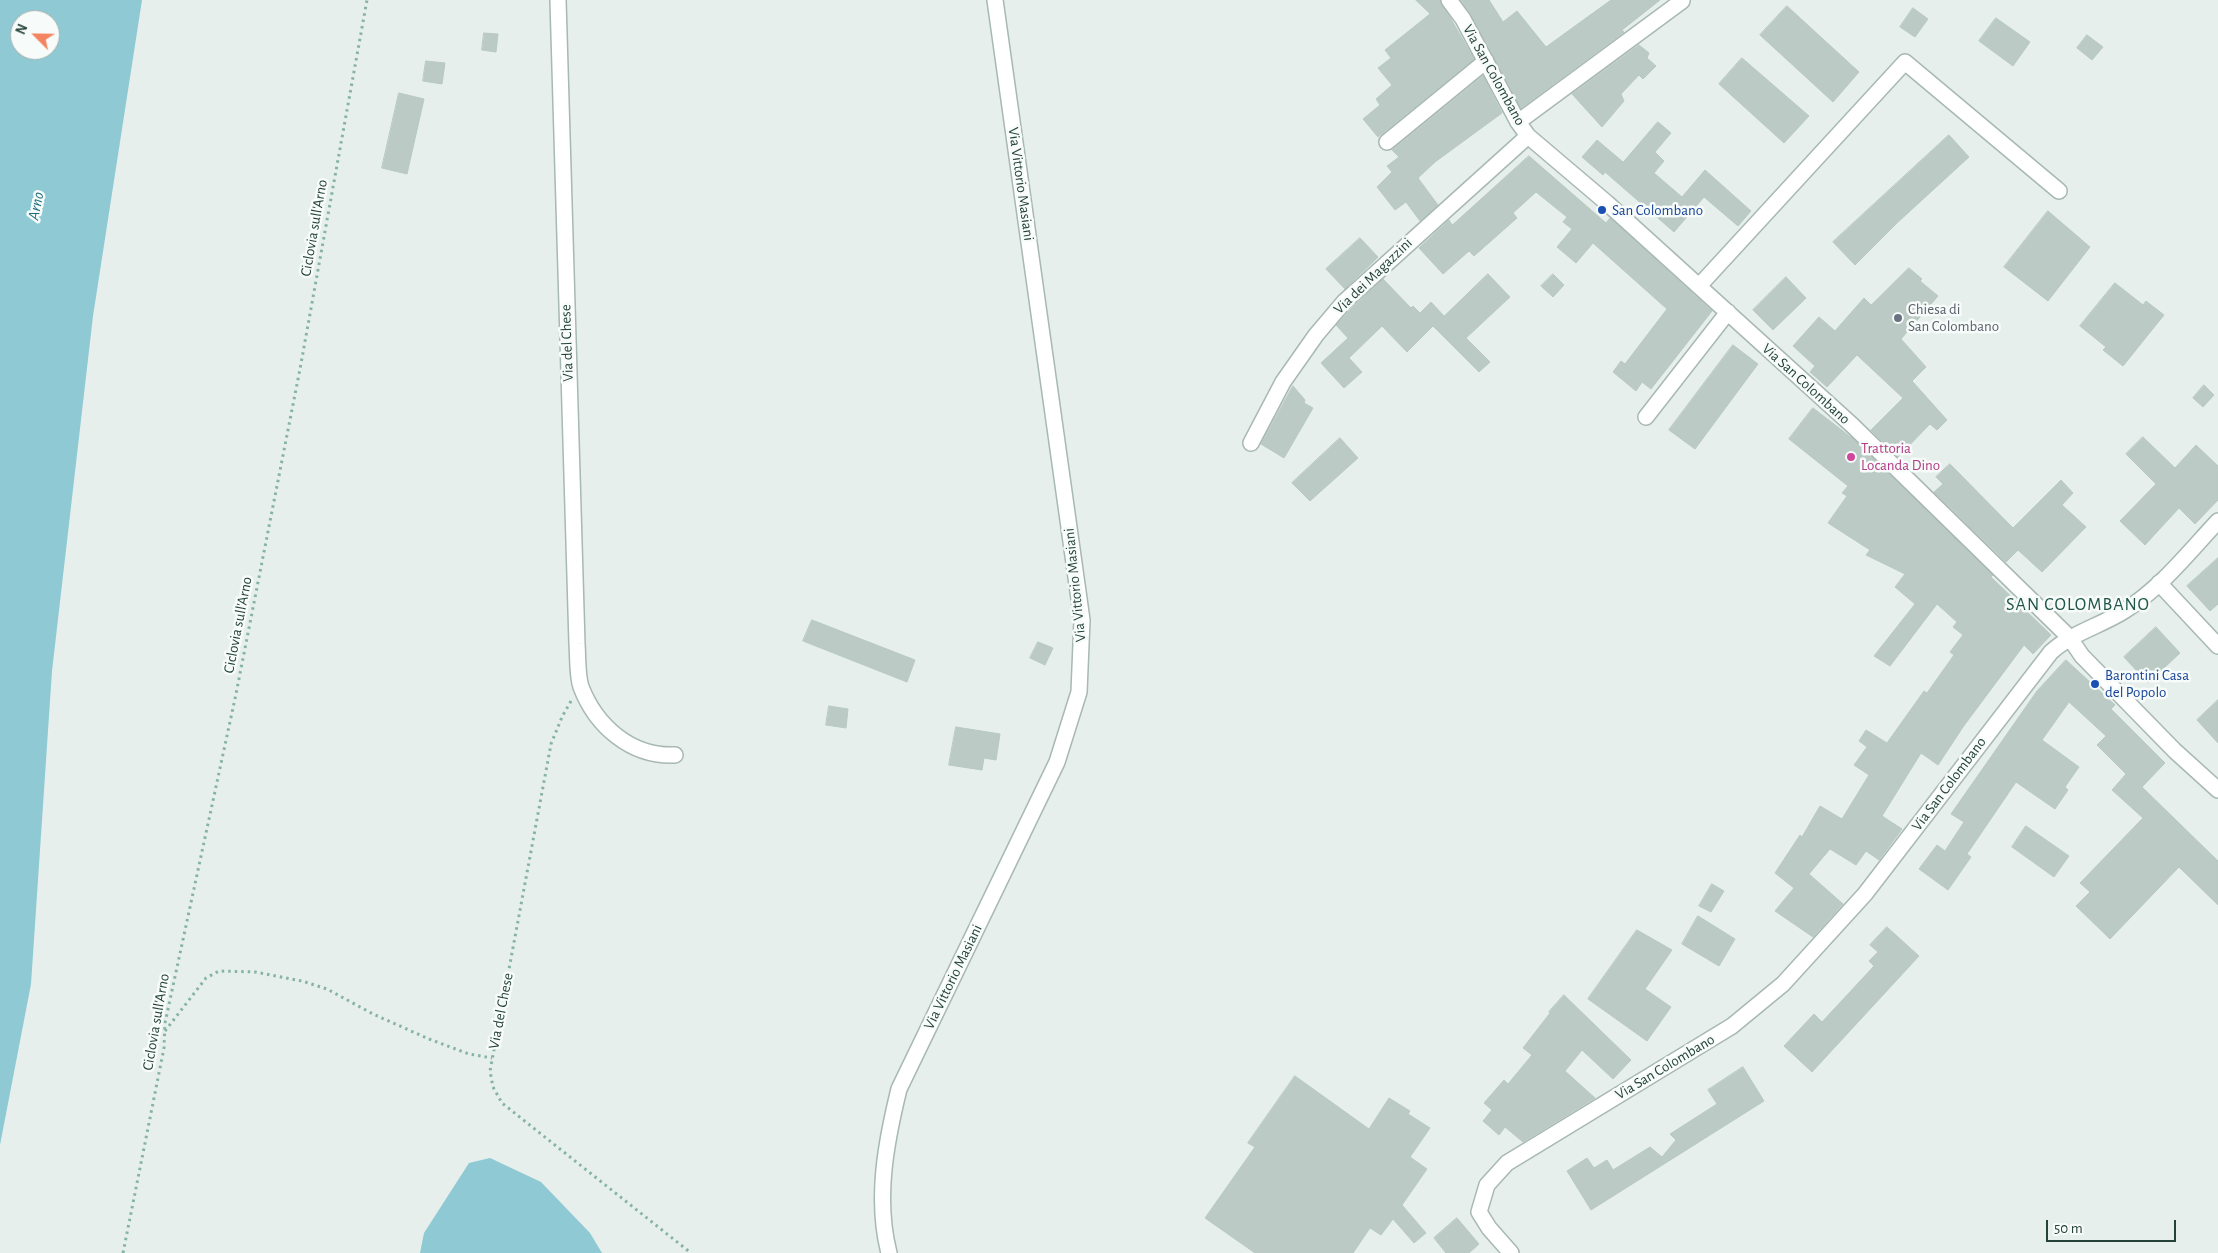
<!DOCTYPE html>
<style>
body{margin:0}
#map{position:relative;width:2218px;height:1253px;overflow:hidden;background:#e6efeb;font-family:"Alegreya Sans",sans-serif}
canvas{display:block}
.north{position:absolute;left:10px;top:10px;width:50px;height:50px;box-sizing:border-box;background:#f7fbf9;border:1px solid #a3b1ad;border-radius:50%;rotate:293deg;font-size:14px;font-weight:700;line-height:20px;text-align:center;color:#24423a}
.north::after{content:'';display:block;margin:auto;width:18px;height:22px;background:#f4845f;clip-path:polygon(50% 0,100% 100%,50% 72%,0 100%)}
.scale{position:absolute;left:2046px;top:1220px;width:130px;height:22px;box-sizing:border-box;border:2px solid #24423a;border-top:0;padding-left:6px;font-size:15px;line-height:18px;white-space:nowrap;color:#24423a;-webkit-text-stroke:4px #f7fbf9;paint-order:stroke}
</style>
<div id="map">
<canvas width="2218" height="1253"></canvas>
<div class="north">N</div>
<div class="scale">50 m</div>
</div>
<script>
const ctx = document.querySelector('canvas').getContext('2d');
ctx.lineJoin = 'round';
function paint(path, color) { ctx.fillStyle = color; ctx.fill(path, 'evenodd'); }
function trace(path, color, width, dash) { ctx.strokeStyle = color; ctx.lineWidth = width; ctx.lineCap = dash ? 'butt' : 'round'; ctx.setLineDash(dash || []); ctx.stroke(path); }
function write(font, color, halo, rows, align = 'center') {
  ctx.font = font + ' "Alegreya Sans",sans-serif'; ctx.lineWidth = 5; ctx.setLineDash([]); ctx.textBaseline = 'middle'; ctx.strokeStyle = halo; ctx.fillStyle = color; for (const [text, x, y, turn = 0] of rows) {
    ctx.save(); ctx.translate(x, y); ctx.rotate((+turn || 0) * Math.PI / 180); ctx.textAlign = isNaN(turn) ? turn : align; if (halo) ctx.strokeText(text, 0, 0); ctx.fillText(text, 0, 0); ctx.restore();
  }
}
paint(new Path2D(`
 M0 0H142L93 316 52 671 31 984 0 1145ZM20 20H50V50H20Z
 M490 1158 541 1182 590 1233 602 1253H420L424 1233 469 1163Z`), '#8ec9d4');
const building = new Path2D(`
 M1416 0H1440L1474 59 1378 137 1363 119 1380 105 1376 99 1392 85 1378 68 1391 58 1385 50 1430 14Z
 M1461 0H1489L1503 22 1517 11 1546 47 1611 0H1660L1622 30 1624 32 1521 108 1471 15Z
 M1787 6 1859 72 1833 102 1760 35Z
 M1913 8 1928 19 1915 37 1900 27Z
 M1996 18 2030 42 2013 66 1979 41Z
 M484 33 498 34 496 52 482 50Z
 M2087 35 2103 47 2092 60 2077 48Z
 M1639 45 1649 53 1647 58 1656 66 1643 79 1639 75 1621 94 1624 101 1602 127 1572 94Z
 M1742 58 1809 116 1784 143 1719 84Z
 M426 61 445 63 442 84 423 81Z
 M1483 76 1502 113 1435 162 1418 178 1438 205 1420 221 1406 202 1395 210 1377 187 1392 172 1387 166 1399 157 1392 150Z
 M399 93 424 99 407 174 382 168Z
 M1658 122 1671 133 1655 152 1664 161 1654 173 1682 197 1705 170 1751 211 1738 226 1704 197 1674 232 1605 172 1603 175 1582 157 1597 140 1623 162Z
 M1949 135 1969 157 1897 223 1855 265 1833 242Z
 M1529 156 1606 223 1610 218 1712 311 1651 389 1642 382 1636 391 1613 372 1621 361 1625 364 1667 309 1593 243 1576 263 1557 247 1572 229 1563 222 1567 217 1536 192 1513 213 1517 218 1474 256 1469 251 1443 274 1419 248 1449 220 1452 225Z
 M2048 211 2090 247 2048 301 2004 267Z
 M1360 238 1378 257 1345 289 1326 269Z
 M1909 268 1922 279 1920 281 1938 296 1901 339 1926 367 1912 381 1947 420 1937 430 1930 424 1898 457 1871 430 1903 398 1857 355 1827 387 1810 372 1815 366 1793 346 1819 317 1835 331 1864 298 1871 305Z
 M1488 274 1510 297 1466 338 1490 362 1479 372 1433 326 1407 352 1382 326 1349 358 1362 372 1344 388 1321 363 1348 338 1336 325 1351 309 1383 279 1411 308 1413 306 1420 313 1431 302 1444 316Z
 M1553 274 1564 285 1553 297 1541 286Z
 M1786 277 1806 298 1773 330 1753 310Z
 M2115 283 2143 305 2146 301 2164 315 2123 366 2103 350 2106 347 2080 326Z
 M1733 345 1758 364 1695 449 1669 430Z
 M2204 385 2214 395 2203 407 2193 398Z
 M1293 386 1305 400 1304 403 1313 408 1284 458 1261 444Z
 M1813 408 1852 438 1993 575 1991 577 2051 635 2033 654 2024 645 1963 727 1938 765 1921 753 1882 816 1902 829 1879 860 1866 851 1856 865 1830 849 1809 874 1843 904 1813 937 1775 911 1794 888 1775 873 1800 835 1802 837 1820 806 1842 819 1869 775 1854 765 1867 747 1859 741 1866 730 1887 743 1924 691 1927 693 1954 655 1950 652 1963 635 1953 627 1957 622 1937 604 1890 666 1874 656 1915 604 1895 587 1905 574 1866 555 1870 550 1828 523 1847 496 1842 493 1848 486 1789 439Z
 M2143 437 2175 468 2196 445 2218 466V500L2195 524 2179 508 2145 545 2120 521 2156 484 2126 454Z
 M1340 438 1358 458 1310 501 1292 483Z
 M1950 464 2013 528 2061 480 2073 493 2062 505 2086 527 2042 572 2018 550 2006 562 1934 492 1943 484 1936 477Z
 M2218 558V604L2210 611 2187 586Z
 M812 620 915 660 907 682 803 641Z
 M2156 627 2180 653 2148 683 2124 657Z
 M1038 642 1053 648 1045 665 1030 658Z
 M2066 660 2115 705 2111 709 2165 763 2142 787 2218 861V905L2179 867 2110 939 2076 906 2090 892 2080 883 2143 818 2112 790 2126 774 2097 745 2106 736 2069 702 2042 740 2079 767 2065 787 2068 790 2055 809 2016 782 1967 854 1971 857 1948 890 1919 869 1937 845 1945 851 1964 822 1951 814 2037 691Z
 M2218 700V743L2197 720Z
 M829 706 848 709 846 728 826 725Z
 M956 727 1000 734 996 760 984 758 982 770 949 765Z
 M2026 826 2069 856 2054 877 2012 847Z
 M1712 884 1724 891 1711 912 1699 906Z
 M1698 916 1735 939 1719 966 1682 944Z
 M1887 927 1919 956 1812 1072 1784 1046 1814 1014 1822 1022 1874 966 1869 961 1878 952 1870 945Z
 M1637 930 1672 950 1645 989 1671 1007 1647 1041 1588 999Z
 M1564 995 1631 1060 1613 1079 1582 1050 1565 1071 1595 1098 1523 1142 1505 1127 1499 1135 1483 1121 1492 1110 1484 1103 1504 1080 1508 1084 1532 1055 1523 1048 1550 1013 1549 1012Z
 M1743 1067 1764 1101 1591 1210 1567 1171 1587 1158 1594 1168 1607 1160 1613 1170 1650 1147 1662 1157 1676 1140 1670 1134 1717 1104 1708 1090Z
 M1295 1076 1369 1129 1389 1098 1410 1111 1408 1114 1430 1128 1410 1157 1427 1169 1402 1205 1426 1233 1414 1243 1393 1219 1381 1235 1370 1228 1353 1253H1255L1205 1218 1255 1147 1248 1143Z
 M1457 1218 1479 1244 1469 1253H1446L1434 1238Z`);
paint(building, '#bbcac4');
trace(building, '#b8c9c2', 1);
const minor = new Path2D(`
 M558 0 577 644C578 657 577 675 581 687 596 726 631 757 675 755
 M1449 0 1463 19 1518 122 1528 136 1607 203 1853 426 2069 637 2082 656 2175 751 2218 790
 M1518 122 1682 1
 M1387 142 1486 61
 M1699 286 1905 62 2059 191
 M1646 417 1728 312
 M1251 443 1283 382 1316 335 1344 302 1528 136
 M2159 583 2218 646
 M889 1253C875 1199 886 1142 899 1089L1057 762 1079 692 1082 620 995 0
 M1511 1253 1489 1228 1479 1212 1487 1185 1507 1163 1732 1026 1783 984 1865 894 2051 652C2072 633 2100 626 2124 611 2161 588 2189 552 2218 521`);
trace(minor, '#a8b8b2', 18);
trace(new Path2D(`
 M571 701 562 717 551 744 490 1071 493 1087 502 1103 691 1253
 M165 1031 206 978 219 971 255 972 302 981 327 989 373 1014 429 1039 469 1054 492 1058
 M123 1253 164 1048 165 1023 236 694 300 369 367 0`), '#86b3a5', 3, [2.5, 4]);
trace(minor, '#fff', 15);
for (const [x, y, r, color] of [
 [1602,210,5,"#1a4fb4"],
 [1898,318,5,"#6b7280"],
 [1851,457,5,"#d1479c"],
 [2095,684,5,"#1a4fb4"]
]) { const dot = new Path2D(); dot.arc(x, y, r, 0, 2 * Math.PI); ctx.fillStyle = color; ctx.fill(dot); trace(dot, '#f7fbf9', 2); }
write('15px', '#24423a', '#f7fbf9', [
 ["Via San Colombano",1494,75,61],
 ["Via Vittorio Masiani",1021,184,82],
 ["Ciclovia sull'Arno",314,228,-80],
 ["Via dei Magazzini",1373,276,-44],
 ["Via del Chese",567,343,-92],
 ["Via San Colombano",1806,384,42],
 ["Via Vittorio Masiani",1075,585,-96],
 ["Ciclovia sull'Arno",238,625,-79],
 ["Via San Colombano",1949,784,-53],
 ["Via Vittorio Masiani",953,977,-64],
 ["Via del Chese",501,1011,-79],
 ["Ciclovia sull'Arno",156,1022,-80],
 ["Via San Colombano",1665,1067,-31]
]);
write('15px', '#164399', '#f7fbf9', [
 ["San Colombano",1612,210],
 ["Barontini Casa",2105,675],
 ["del Popolo",2105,692]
], 'left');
write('15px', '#5b616d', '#f7fbf9', [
 ["Chiesa di",1908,309],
 ["San Colombano",1908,326]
], 'left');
write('15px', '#b23c85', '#f7fbf9', [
 ["Trattoria",1861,448],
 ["Locanda Dino",1861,465]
], 'left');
write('italic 16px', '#1c6f80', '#f7fbf9', [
 ["Arno",36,206,-79]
]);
ctx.letterSpacing = '1px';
write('18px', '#1f5548', '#f7fbf9', [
 ["SAN COLOMBANO",2078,605]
]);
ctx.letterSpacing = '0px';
</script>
